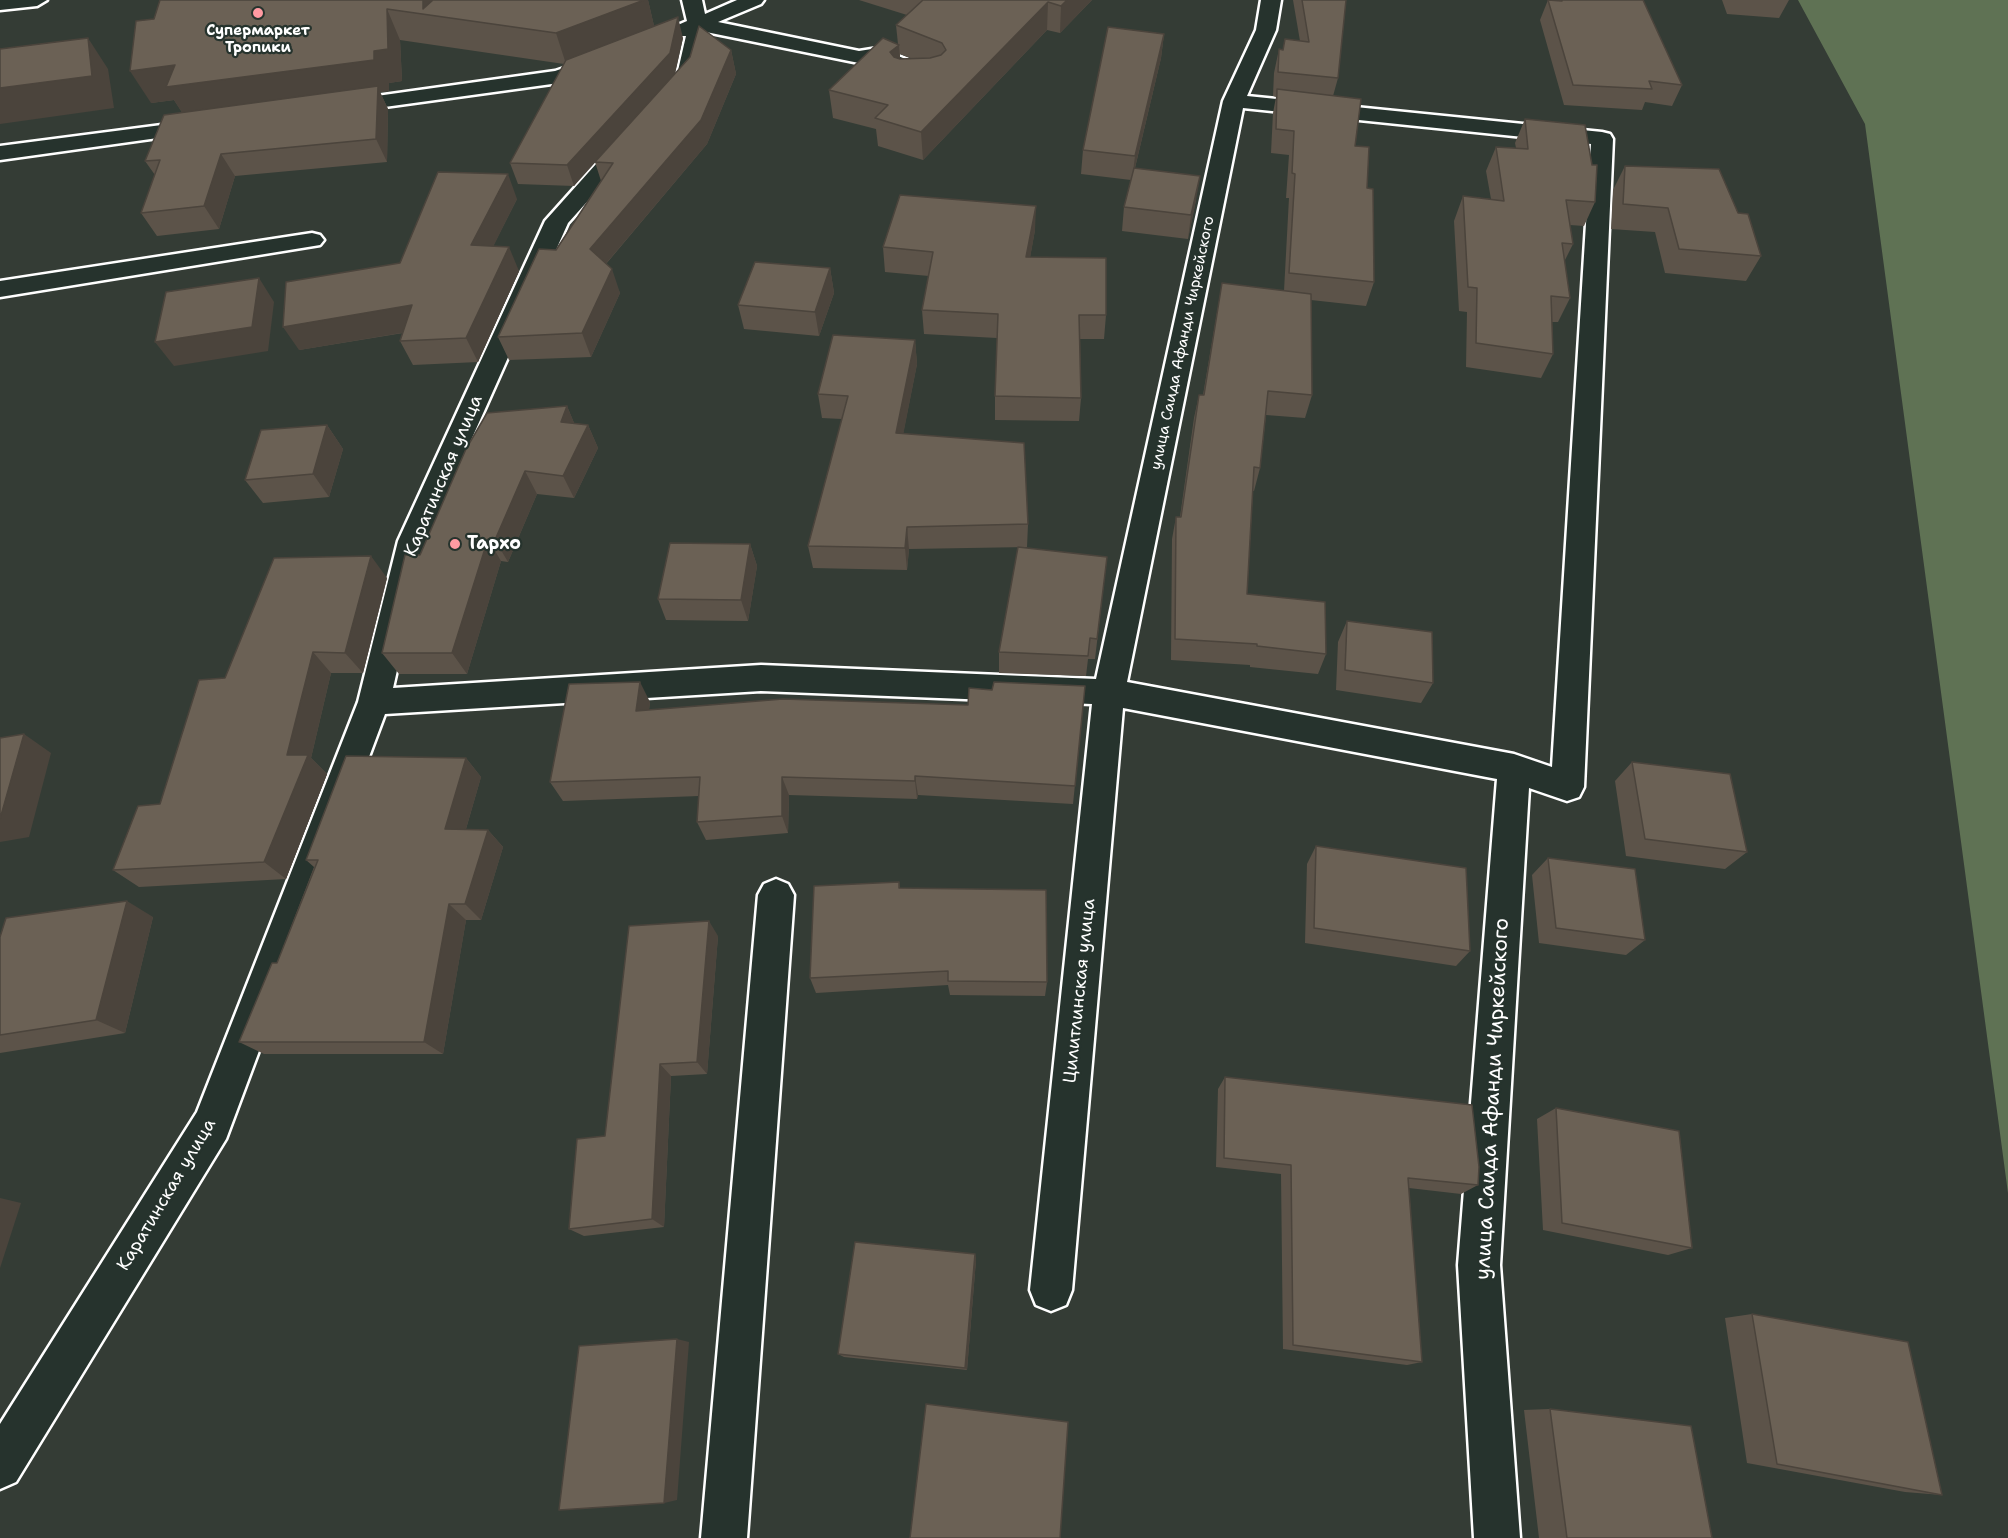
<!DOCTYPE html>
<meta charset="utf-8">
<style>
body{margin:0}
canvas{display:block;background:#343c35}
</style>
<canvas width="2008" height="1538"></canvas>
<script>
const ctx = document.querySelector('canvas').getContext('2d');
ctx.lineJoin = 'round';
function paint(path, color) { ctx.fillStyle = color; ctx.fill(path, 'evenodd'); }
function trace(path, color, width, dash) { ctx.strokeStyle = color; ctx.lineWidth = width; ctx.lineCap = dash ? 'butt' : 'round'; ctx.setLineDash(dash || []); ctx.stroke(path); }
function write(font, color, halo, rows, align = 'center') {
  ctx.font = font + ' "Shantell Sans",sans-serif'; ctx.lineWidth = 4.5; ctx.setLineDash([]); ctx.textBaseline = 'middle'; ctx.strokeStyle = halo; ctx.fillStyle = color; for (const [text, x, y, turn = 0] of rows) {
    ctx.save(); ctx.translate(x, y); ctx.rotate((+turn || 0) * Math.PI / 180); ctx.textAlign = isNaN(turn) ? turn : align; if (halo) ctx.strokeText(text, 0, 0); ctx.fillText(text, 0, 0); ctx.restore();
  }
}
paint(new Path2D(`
 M1798 0H2008V1193L1865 124Z`), '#5f7254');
const minor = new Path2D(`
 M682 0H702L705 14 737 0H764L761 4 718 22 859 51 878 48 913 62 916 66 913 70H899L876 60 859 63 706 32 697 76 685 90H671L668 86 677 75 686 36H671L668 32 671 28 687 21Z
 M1261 0H1281L1276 30 1247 96 1602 132 1610 134 1613 139 1584 787 1579 797 1567 801 1529 788 1500 1265 1520 1538H1474L1458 1265 1497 779 1123 708 1072 1290 1066 1305 1051 1311 1036 1305 1030 1290 1092 704 761 691 385 714 226 1139 16 1482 0 1489V1424L197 1112 358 702 398 541 545 221 622 135H638L641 140 638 145 568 223 426 541 393 688 761 665 1096 679 1223 101 1256 30ZM1243 108 1591 144 1552 767 1514 754 1127 682Z
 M599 56 606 58 609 62 606 66 559 83 341 113 334 111 330 107 334 103 341 101 555 71Z
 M200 120 208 121 211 126 208 131 0 160V146Z
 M312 233 320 235 324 240 320 245 0 297V281Z
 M776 879 788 884 794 895 747 1538H701L758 895 764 884Z`);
const highway = new Path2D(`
 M0 0H47L37 6 0 10Z`);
trace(minor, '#fff', 5);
trace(highway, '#fff', 5);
paint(minor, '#26332d');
paint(highway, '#26332d');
paint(new Path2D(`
 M160 0H648L654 26 683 38 574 186 518 184 510 163 564 64 400 40 402 81 389 83V91L380 92 388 109 387 162 235 176 219 229 157 236 141 213 155 175 145 161 182 112 174 100 151 103Z
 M859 0H1092L1060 33 1047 30 923 160 878 146 876 129 833 118 829 90 898 44 896 25 907 15ZM900 54 913 59H900Z
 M1293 0H1346L1338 78 1333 96 1355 146 1367 188 1374 282 1366 306 1311 300 1312 395 1305 418 1266 415 1260 468 1254 491H1253L1247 594 1326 654 1318 674 1250 667V665L1171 660 1172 539 1176 517H1180L1194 418 1199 395H1203L1222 283 1284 291 1289 198H1286L1289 155 1271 153 1273 113 1276 97 1273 96 1274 73 1279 49 1283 50 1300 41Z
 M1548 0H1643L1682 85 1672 106 1645 102 1642 110 1564 105 1540 20Z
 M1722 0H1789L1779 18 1727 14Z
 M1164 34 1161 58 1135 168 1196 200 1188 239 1122 231 1124 207 1131 180 1081 174 1083 150Z
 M731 50 736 74 707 144 606 264 620 293 591 357 509 360 498 337 601 181 595 162Z
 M1525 119 1595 202 1584 226 1570 225 1573 244 1564 262 1570 298 1558 322H1552L1553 354 1541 378 1466 367 1467 312 1459 311 1454 221 1463 196 1491 199 1486 171 1496 147 1516 148 1515 143Z
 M1625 166 1738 213 1761 256 1746 281 1665 273 1655 232 1611 229 1613 190Z
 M517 199 493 246 519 271 478 362 413 365 400 341 403 333 299 350 400 263Z
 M1035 230 1030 257 1106 315 1104 339H1080L1081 398 1079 421 995 420V396L997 338 924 334 922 310 929 276 885 272 883 247Z
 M830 268 834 293 819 336 744 329 738 305Z
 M915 340 917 364 903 434 1028 524 1027 547 909 549 907 570 813 568 808 546 842 419 822 418 818 394Z
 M567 406 574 423 588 425 598 448 574 498 537 494 508 562 501 561 467 674H399L382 653 420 555Z
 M327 425 343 449 329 497 263 503 245 480Z
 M750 544 757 566 748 621 666 620 658 599Z
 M1107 557 1095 659H1088L1086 676 999 673V652Z
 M387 578 363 673H331L311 758 327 774 286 879 139 887 113 870 160 804 225 678Z
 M1347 621 1433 683 1421 703 1336 690 1338 642Z
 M1085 686 1073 804 918 795 917 799 789 795 788 833 706 840 697 822 699 796 563 801 550 782 650 702 649 710 968 705 992 690Z
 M466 758 481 777 466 829 488 830 503 847 481 920H466L443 1054H264L239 1042 277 963 314 867 306 860Z
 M1632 762 1747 852 1725 869 1626 856 1615 781Z
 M1316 846 1470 951 1456 966 1305 943 1307 864Z
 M1548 858 1645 940 1626 955 1539 943 1532 875Z
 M899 882 900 888 1047 982 1045 996 950 995 948 985 816 993 810 978Z
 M153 917 125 1033 0 1053V937Z
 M718 936 707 1074 671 1076 664 1227 584 1236 569 1229 605 1136Z
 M1225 1077 1478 1185 1461 1194 1409 1188 1422 1362 1407 1365 1283 1349 1281 1174 1216 1167 1218 1089Z
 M1556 1108 1692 1248 1668 1255 1543 1230 1537 1119Z
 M975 1254 976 1260 967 1370 844 1357 838 1354Z
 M1752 1314 1942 1495 1905 1492 1747 1463 1725 1318Z
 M1550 1409 1712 1538H1539L1524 1410Z`), '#5c5349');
paint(new Path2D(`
 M423 0H435L423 9Z
 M644 0H648L655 30 566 64 556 33Z
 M1067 0H1092L1060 33 1061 6Z
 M1048 2 1047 30 923 160 921 132Z
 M387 9 400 40 402 81 389 83V91L380 92 388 109 387 162 376 139 186 119 174 100 151 103 130 71 175 65 374 51Z
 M678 17 683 38 675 74 574 186 567 165Z
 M1164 34 1161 58 1132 180 1135 156Z
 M88 38 108 69 114 108 0 124V88Z
 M899 45 901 73 890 52Z
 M731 50 736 74 707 144 598 273 590 249Z
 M221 154 235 176 219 229 204 206Z
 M508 174 517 199 482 269 471 245Z
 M1200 176 1196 200 1188 239 1191 215Z
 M1036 206 1035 230 1026 281V257Z
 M509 247 519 271 478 362 466 338Z
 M830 268 834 293 819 336 815 312Z
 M612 269 620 293 591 357 582 333Z
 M259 278 274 302 268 351 174 366 155 342Z
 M412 305 425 329 299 350 283 327Z
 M915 340 917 364 899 456 896 433Z
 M567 406 577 430 561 422Z
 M327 425 343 449 329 497 313 474Z
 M588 425 598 448 574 498 563 476Z
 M525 471 537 494 508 562 495 540Z
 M907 527 909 549 907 570 905 548Z
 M488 539 501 561 467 674 452 653Z
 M750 544 757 566 748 621 741 600Z
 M371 556 387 578 363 673 345 653Z
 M313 652 331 673 311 758 327 774 286 879 264 862 287 755Z
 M640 682 650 702 646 731 636 711Z
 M24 734 51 753 29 837 0 842V819Z
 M466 758 481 777 461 846 445 829Z
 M915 776 918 795 917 799 915 781Z
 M782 777 789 795 788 833 782 816Z
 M488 830 503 847 481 920 465 904Z
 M127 901 153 917 125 1033 96 1020Z
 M449 904 466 920 443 1054 424 1042Z
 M709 921 718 936 707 1074 697 1062Z
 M660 1064 671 1076 664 1227 652 1219Z
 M0 1198 21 1203 0 1268Z
 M975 1254 976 1260 967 1370 965 1368Z
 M677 1339 689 1342 677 1500 664 1503Z`), '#4b443c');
const building = new Path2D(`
 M160 0H423V9L433 0H644L556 33 387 9 388 49 374 51V60L166 87 175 65 130 71 136 21 154 19Z
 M923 0H1067L1061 6 1048 2 921 132 875 118 888 105 829 90 883 38 899 45 890 52 894 57 900 59 930 58 941 55 946 50 942 43 896 25Z
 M1302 0H1346L1338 78 1278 72 1279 49 1283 50 1285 39 1309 42Z
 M1548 0 1562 1V0H1643L1682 85 1649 81 1652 89 1573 85Z
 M678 17 670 53 567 165 510 163 566 60Z
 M699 26 731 50 701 120 590 249 612 269 582 333 498 337 539 249 556 250 613 163 595 162 690 57Z
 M1108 27 1164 34 1135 156 1083 150Z
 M88 38 92 76 0 88V49Z
 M378 86 376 139 221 154 204 206 141 213 160 160 145 161 164 115Z
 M1277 89 1361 99 1355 146 1369 147 1367 188 1373 189 1374 282 1289 273 1295 174 1292 173 1294 131 1276 129Z
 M1525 119 1585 125 1592 165H1597L1595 202 1566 200 1573 244 1562 243 1570 298 1551 296 1553 354 1476 343 1477 288 1468 287 1463 196 1504 201 1496 147 1528 149Z
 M1625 166 1719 169 1738 213 1748 214 1761 256 1679 249 1668 208 1623 204Z
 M1134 168 1200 176 1191 215 1124 207Z
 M438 172 508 174 471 245 509 247 466 338 400 341 412 305 283 327 286 282 400 263Z
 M900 195 1036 206 1026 257 1106 258V315H1079L1081 398 995 396 998 314 922 310 933 252 883 247Z
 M755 262 830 268 815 312 738 305Z
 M259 278 252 327 155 342 166 292Z
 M1222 283 1311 294 1312 395 1268 391 1260 468 1254 467 1247 594 1325 602 1326 654 1257 646V644L1175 639 1176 517H1181L1199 395H1204Z
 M833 335 915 340 896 433 1024 443 1028 524 907 527 905 548 808 546 848 396 818 394Z
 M567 406 561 422 588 425 563 476 525 471 495 540 488 539 452 653H382L405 555H420L466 449 487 413Z
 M327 425 313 474 245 480 261 430Z
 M670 543 750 544 741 600 658 599Z
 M1018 547 1107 557 1097 639 1090 638 1088 656 999 652Z
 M371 556 345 653 313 652 287 755H308L264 862 113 870 138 806 160 804 199 680 225 678 274 558Z
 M1347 621 1432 632 1433 683 1345 670Z
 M640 682 636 711 783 699 968 705 969 688 992 690 994 682 1085 686 1075 786 915 776V781L782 777V816L697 822 700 777 550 782 569 684Z
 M24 734 0 819V738Z
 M346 756 466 758 445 829 488 830 465 904H449L424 1042H239L272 963H277L318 860H306Z
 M1632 762 1730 774 1747 852 1645 839Z
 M1316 846 1466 868 1470 951 1314 928Z
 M1548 858 1635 869 1645 940 1556 928Z
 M899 882V888L1046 890 1047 982 948 981V971L810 978 814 886Z
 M127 901 96 1020 0 1035V937L6 918Z
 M709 921 697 1062 660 1064 652 1219 569 1229 577 1139 605 1136 629 926Z
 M1225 1077 1472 1105 1479 1167 1478 1185 1408 1178 1422 1362 1293 1345 1291 1165 1224 1158Z
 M1556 1108 1679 1131 1692 1248 1562 1223Z
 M855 1242 975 1254 965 1368 838 1354Z
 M1752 1314 1908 1342 1942 1495 1777 1464Z
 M677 1339 664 1503 559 1510 579 1346Z
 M926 1404 1068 1422 1060 1538H910Z
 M1550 1409 1691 1426 1712 1538H1567Z`);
paint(building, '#6b6155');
trace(building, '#4b443c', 1.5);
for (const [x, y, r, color] of [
 [258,13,6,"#ff9aa2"],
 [455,544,6,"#ff9aa2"]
]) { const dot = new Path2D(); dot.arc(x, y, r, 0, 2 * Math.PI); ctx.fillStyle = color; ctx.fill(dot); trace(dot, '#26332d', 2); }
write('bold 15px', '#fff', '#26332d', [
 ["Супермаркет",258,31],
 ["Тропики",258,48]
]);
write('15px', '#fff', '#26332d', [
 ["улица Саида Афанди Чиркейского",1183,343,-78]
]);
write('18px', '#fff', '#26332d', [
 ["Каратинская улица",444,476,-67],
 ["Цилитлинская улица",1080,991,-84],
 ["Каратинская улица",167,1195,-59]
]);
write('bold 18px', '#fff', '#26332d', [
 ["Тархо",467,544]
], 'left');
write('21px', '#fff', '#26332d', [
 ["улица Саида Афанди Чиркейского",1493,1099,-87]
]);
</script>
